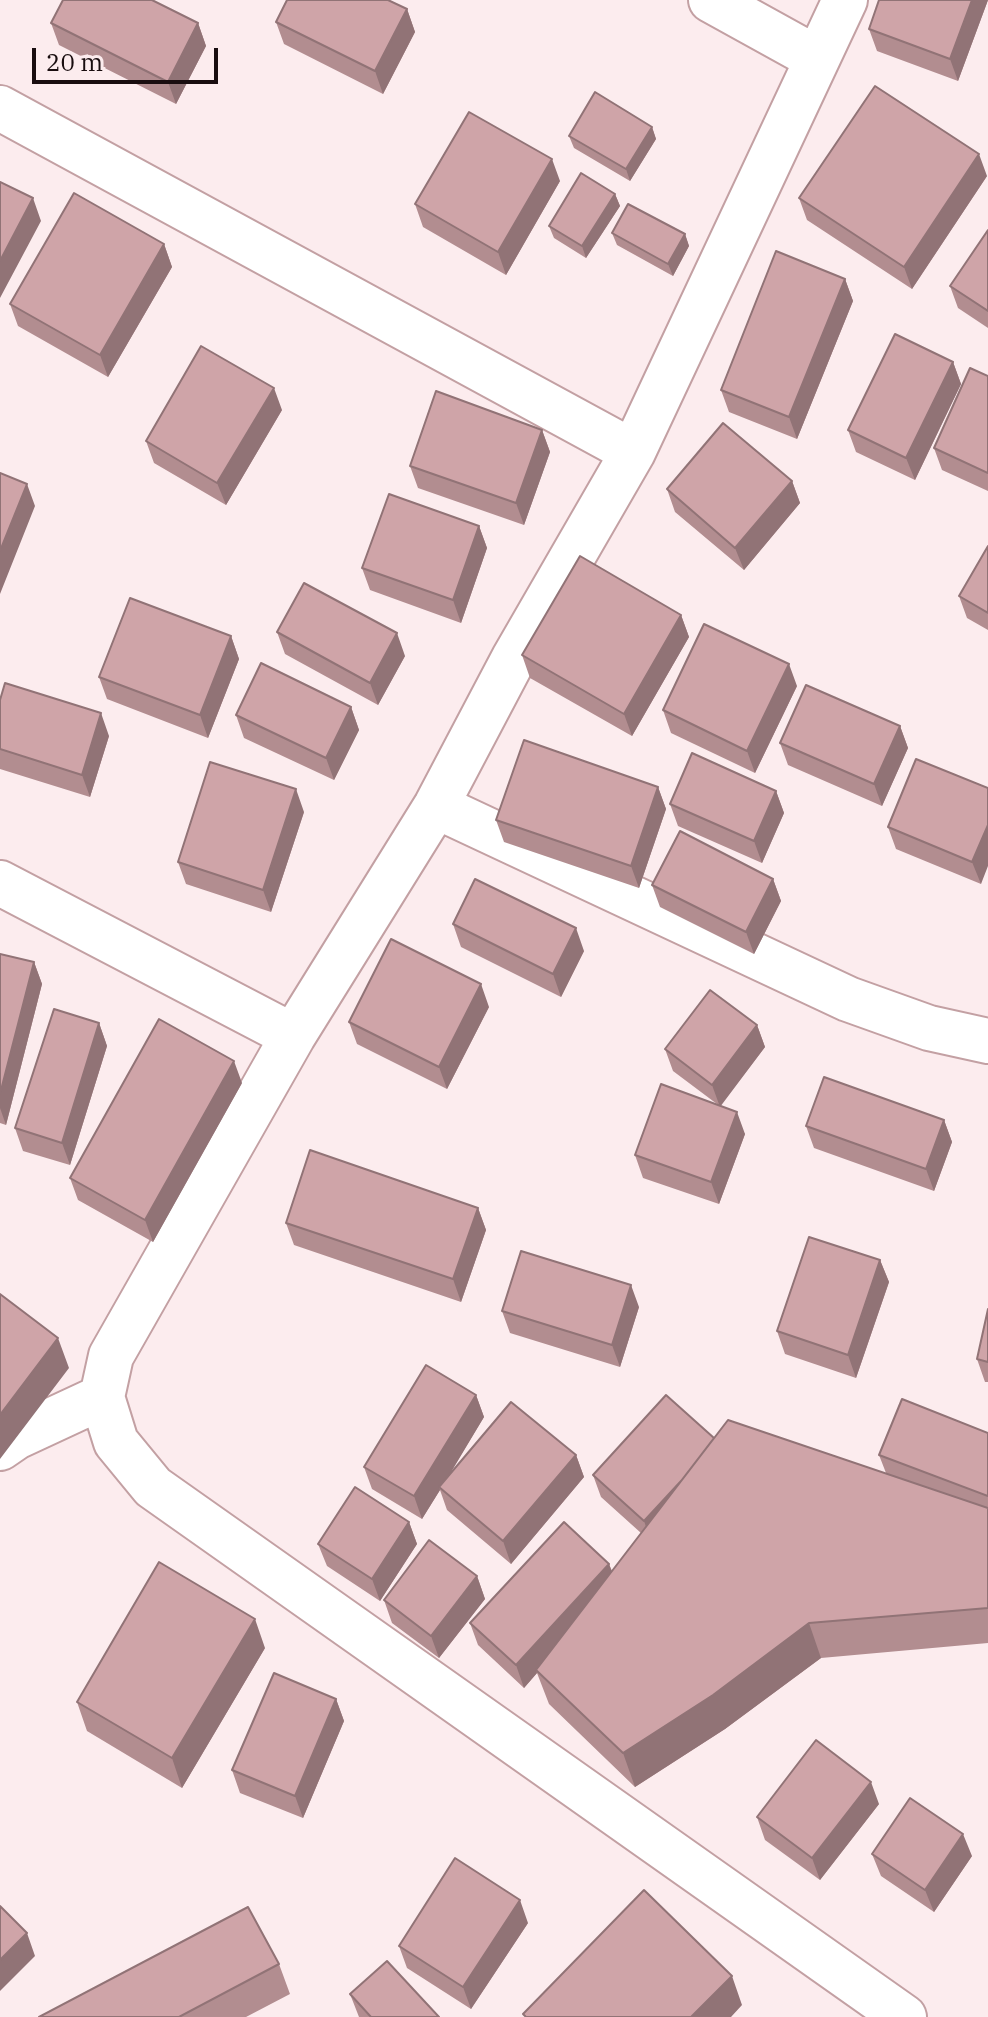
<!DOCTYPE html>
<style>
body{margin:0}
#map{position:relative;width:988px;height:2017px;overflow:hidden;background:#fcecee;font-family:"IBM Plex Serif",serif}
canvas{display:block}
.scale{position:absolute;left:32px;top:48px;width:186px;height:36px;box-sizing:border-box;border:4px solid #190d0f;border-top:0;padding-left:10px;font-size:24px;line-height:28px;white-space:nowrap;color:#190d0f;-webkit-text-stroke:6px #fcecee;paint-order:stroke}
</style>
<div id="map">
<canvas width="988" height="2017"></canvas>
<div class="scale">20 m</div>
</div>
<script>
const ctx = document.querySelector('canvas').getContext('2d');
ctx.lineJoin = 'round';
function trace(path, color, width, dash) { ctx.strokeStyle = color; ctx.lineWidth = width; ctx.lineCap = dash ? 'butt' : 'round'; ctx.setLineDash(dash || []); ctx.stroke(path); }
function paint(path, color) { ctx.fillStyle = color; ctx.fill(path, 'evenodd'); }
const minor = new Path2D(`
 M711 0 816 58
 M845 0 633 452 514 658 436 806 293 1036 111 1356 102 1397 116 1442 153 1487 904 2017
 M0 108 633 452
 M436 806 848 999 929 1028 988 1041
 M0 883 293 1036
 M0 1448 16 1437 102 1397`);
trace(minor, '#c3a0a3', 48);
trace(minor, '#fff', 44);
paint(new Path2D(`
 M879 0H988L958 81 877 51 869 29Z
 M407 9 415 32 383 94 284 44 276 22Z
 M51 23H198L206 46 176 104 59 45Z
 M652 127 656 139 630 181 574 148 569 136Z
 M987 176 912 289 807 220 799 198Z
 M560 181 506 275 423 227 415 204Z
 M615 194 620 206 586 258 554 238 549 226Z
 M988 230V328L958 308 950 286Z
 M612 233 685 234 689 246 673 276 617 245Z
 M164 244 172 267 108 377 18 326 10 304Z
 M845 279 853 301 797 439 729 412 721 390Z
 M953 362 961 384 915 480 856 452 848 430Z
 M988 376V491L942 470 934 448Z
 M282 410 226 505 154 463 146 441Z
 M542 430 550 452 524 525 418 488 410 466Z
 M792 481 800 503 744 570 675 512 667 489Z
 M479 526 487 548 461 623 370 590 362 568Z
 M988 546V630L967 618 959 596Z
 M681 615 689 637 632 736 530 678 522 655Z
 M277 632 405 656 378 705 285 654Z
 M231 636 239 659 208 738 107 699 99 677Z
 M797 686 755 773 671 733 663 710Z
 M0 700 109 736 90 797 0 769Z
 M351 707 359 730 334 780 244 738 236 715Z
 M900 726 908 748 882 806 788 765 780 743Z
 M658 787 666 809 639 888 504 842 496 820Z
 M988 788 981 884 896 849 888 827Z
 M776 791 784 813 762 863 678 826 670 804Z
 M304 812 271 912 186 884 178 862Z
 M773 879 781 901 754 954 660 907 652 885Z
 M453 924 584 951 561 997 461 947Z
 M0 954 34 962 42 984 6 1125 0 1123Z
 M489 1007 447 1089 357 1044 349 1022Z
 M99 1023 107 1046 70 1165 23 1151 15 1128Z
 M757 1025 765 1047 720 1106 745 1134 719 1204 643 1178 635 1155 717 1104 673 1071 665 1049Z
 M242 1083 153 1242 78 1200 70 1178Z
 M944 1120 952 1142 934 1191 814 1148 806 1126Z
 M478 1208 486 1230 461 1302 294 1245 286 1223Z
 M880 1260 889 1282 856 1378 785 1354 777 1331Z
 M639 1307 620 1367 510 1333 502 1311Z
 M988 1309V1382H985L977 1359Z
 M476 1395 484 1417 448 1476 576 1455 584 1477 511 1564 447 1510 440 1490 422 1519 372 1489 364 1467Z
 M988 1433V1643L821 1658 725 1729 635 1787 549 1704 537 1673 524 1688 478 1645 470 1623 609 1564 612 1571 641 1533 601 1497 593 1475 714 1438 886 1473 879 1455Z
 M409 1522 417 1544 380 1601 327 1566 318 1544Z
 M477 1576 485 1599 439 1658 392 1623 384 1600Z
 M265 1648 182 1788 87 1731 77 1702Z
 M336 1699 344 1721 303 1818 240 1793 232 1770Z
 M879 1804 820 1880 765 1840 757 1817Z
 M872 1854 972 1856 934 1912 881 1876Z
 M528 1923 471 2009 407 1968 399 1946Z
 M279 1964 290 1994 246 2017H39Z
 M350 1994 439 2017H359Z`), '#b28d90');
paint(new Path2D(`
 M972 0H988L958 81 950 59Z
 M407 9 415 32 383 94 375 71Z
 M198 23 206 46 176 104 168 82Z
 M652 127 656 139 630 181 626 169Z
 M979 154 987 176 912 289 904 267Z
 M552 159 560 181 506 275 498 252Z
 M615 194 620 206 586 258 582 246Z
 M33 198 41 221 0 298V261Z
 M685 234 689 246 673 276 668 264Z
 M164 244 172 267 108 377 100 355Z
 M845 279 853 301 797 439 789 417Z
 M953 362 961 384 915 480 906 458Z
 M274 388 282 410 226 505 217 483Z
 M542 430 550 452 524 525 516 503Z
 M792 481 800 503 744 570 735 548Z
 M27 484 35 506 0 594V551Z
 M479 526 487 548 461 623 453 600Z
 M681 615 689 637 632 736 624 714Z
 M397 633 405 656 378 705 370 683Z
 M231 636 239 659 208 738 200 715Z
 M789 664 797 686 755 773 747 751Z
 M351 707 359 730 334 780 326 758Z
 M101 713 109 736 90 797 82 775Z
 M900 726 908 748 882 806 874 784Z
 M658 787 666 809 639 888 631 866Z
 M296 789 304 812 271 912 263 890Z
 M776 791 784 813 762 863 754 841Z
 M988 825V866L981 884 972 862Z
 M773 879 781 901 754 954 746 932Z
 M576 928 584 951 561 997 553 974Z
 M34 962 42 984 6 1125 0 1108V1094Z
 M481 984 489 1007 447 1089 439 1067Z
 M99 1023 107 1046 70 1165 62 1143Z
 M757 1025 765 1047 720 1107 712 1085Z
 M234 1061 242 1083 153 1242 145 1220Z
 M737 1112 745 1134 719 1204 711 1182Z
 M944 1120 952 1142 934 1191 926 1169Z
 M478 1208 486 1230 461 1302 453 1279Z
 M880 1260 889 1282 856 1378 848 1355Z
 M631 1285 639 1307 620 1367 612 1345Z
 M58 1338 69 1368 0 1459V1415Z
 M476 1395 484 1417 441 1489 439 1487 440 1490 422 1519 414 1496Z
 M717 1442 652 1544 644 1521Z
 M576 1455 584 1477 511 1564 503 1541Z
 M409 1522 417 1544 380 1601 372 1579Z
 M609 1564 617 1586 536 1670 537 1673 524 1688 516 1665Z
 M477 1576 485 1599 439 1658 431 1636Z
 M255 1619 265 1648 182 1788 172 1758Z
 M809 1623 821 1658 725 1729 635 1787 623 1753Z
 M336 1699 344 1721 303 1818 295 1796Z
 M871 1782 879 1804 820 1880 812 1858Z
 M963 1834 972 1856 934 1912 925 1890Z
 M520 1900 528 1923 471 2009 463 1987Z
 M27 1933 35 1956 0 1991V1960Z
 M732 1976 742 2005 731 2017H691Z`), '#917376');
const building = new Path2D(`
 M63 0H152L198 23 168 82 51 23Z
 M287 0H388L407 9 375 71 276 22Z
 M879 0H972L950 59 869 29Z
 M875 86 979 154 904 267 799 198Z
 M595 92 652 127 626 169 569 136Z
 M469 112 552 159 498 252 415 204Z
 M581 173 615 194 582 246 549 226Z
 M0 182 33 198 0 261Z
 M74 193 164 244 100 355 10 304Z
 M628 204 685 234 668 264 612 233Z
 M988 230V311L950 286Z
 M776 251 845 279 789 417 721 390Z
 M895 334 953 362 906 458 848 430Z
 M201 346 274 388 217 483 146 441Z
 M970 368 988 376V473L934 448Z
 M436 391 542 430 516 503 410 466Z
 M723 423 792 481 735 548 667 489Z
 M0 473 27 484 0 551Z
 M389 494 479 526 453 600 362 568Z
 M988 546V613L959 596Z
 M580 556 681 615 624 714 522 655Z
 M304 583 397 633 370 683 277 632Z
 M130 598 231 636 200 715 99 677Z
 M704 624 789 664 747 751 663 710Z
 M261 663 351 707 326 758 236 715Z
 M5 683 101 713 82 775 0 749V700Z
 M806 685 900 726 874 784 780 743Z
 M524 740 658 787 631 866 496 820Z
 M692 753 776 791 754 841 670 804Z
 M916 759 988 788V825L972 862 888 827Z
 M210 762 296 789 263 890 178 862Z
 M680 831 773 879 746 932 652 885Z
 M475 879 576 928 553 974 453 924Z
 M391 939 481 984 439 1067 349 1022Z
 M0 954 34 962 0 1094Z
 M710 990 757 1025 712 1085 665 1049Z
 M54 1009 99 1023 62 1143 15 1128Z
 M159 1019 234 1061 145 1220 70 1178Z
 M824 1077 944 1120 926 1169 806 1126Z
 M661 1084 737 1112 711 1182 635 1155Z
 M310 1150 478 1208 453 1279 286 1223Z
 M809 1237 880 1260 848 1355 777 1331Z
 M521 1251 631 1285 612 1345 502 1311Z
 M0 1294 58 1338 0 1415Z
 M988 1309V1362L977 1359Z
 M426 1365 476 1395 414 1496 364 1467Z
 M666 1395 714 1438 681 1481 644 1521 593 1475Z
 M902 1399 988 1433V1496L879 1455Z
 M511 1402 576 1455 503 1541 439 1487Z
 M728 1420 988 1508V1608L809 1623 713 1695 623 1753 536 1670Z
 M355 1487 409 1522 372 1579 318 1544Z
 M564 1522 609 1564 516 1665 470 1623Z
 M429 1540 477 1576 431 1636 384 1600Z
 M159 1562 255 1619 172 1758 77 1702Z
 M274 1673 336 1699 295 1796 232 1770Z
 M816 1740 871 1782 812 1858 757 1817Z
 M910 1798 963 1834 925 1890 872 1854Z
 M455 1858 520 1900 463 1987 399 1946Z
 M644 1890 732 1976 691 2017H526L523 2014Z
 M0 1906 27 1933 0 1960Z
 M248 1907 279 1964 179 2017H39Z
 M387 1961 439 2017H371L350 1994Z`);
paint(building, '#cfa4a8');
trace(building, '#917376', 2);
</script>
